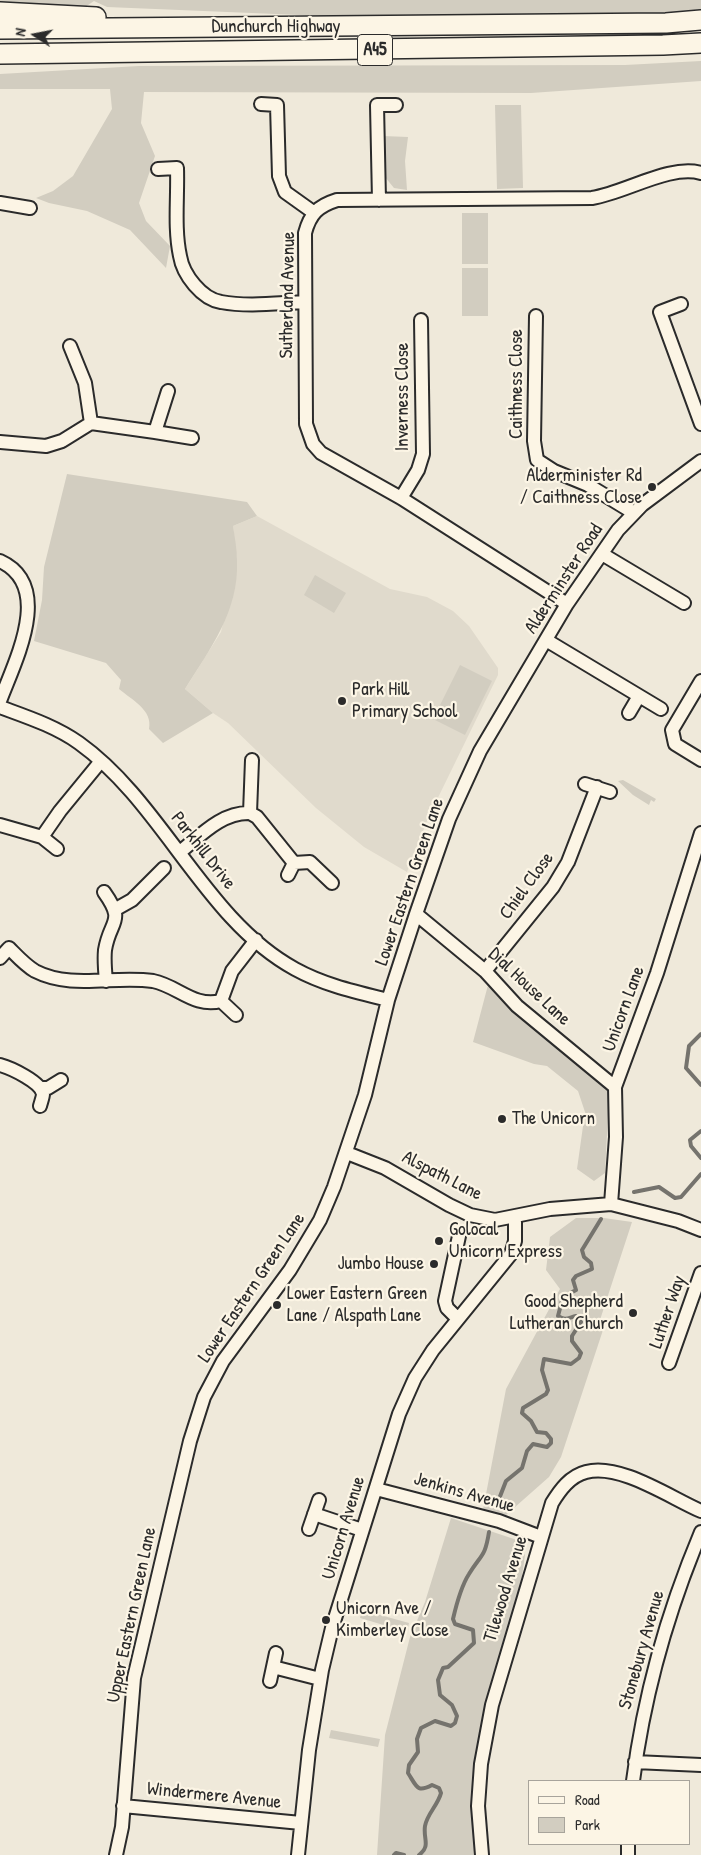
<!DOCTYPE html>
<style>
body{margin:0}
#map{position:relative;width:701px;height:1855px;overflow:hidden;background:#efe9da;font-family:"Patrick Hand",sans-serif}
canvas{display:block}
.legend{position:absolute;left:528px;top:1780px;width:162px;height:65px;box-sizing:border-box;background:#fcf5e5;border:1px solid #a8a49b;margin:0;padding:6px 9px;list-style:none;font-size:15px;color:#2b2b2b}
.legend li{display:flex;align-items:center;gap:10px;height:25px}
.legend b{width:25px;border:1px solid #a8a49b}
.north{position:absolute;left:10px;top:10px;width:50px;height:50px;-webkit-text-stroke:4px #fcf5e5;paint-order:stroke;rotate:281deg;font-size:14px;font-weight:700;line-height:20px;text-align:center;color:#2b2b2b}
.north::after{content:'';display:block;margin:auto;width:18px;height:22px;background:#2b2b2b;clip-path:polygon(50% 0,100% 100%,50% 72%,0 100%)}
</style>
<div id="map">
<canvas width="701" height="1855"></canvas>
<ul class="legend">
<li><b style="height:6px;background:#fcf5e5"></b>Road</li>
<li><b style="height:14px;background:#d2cdc0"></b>Park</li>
</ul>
<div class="north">N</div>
</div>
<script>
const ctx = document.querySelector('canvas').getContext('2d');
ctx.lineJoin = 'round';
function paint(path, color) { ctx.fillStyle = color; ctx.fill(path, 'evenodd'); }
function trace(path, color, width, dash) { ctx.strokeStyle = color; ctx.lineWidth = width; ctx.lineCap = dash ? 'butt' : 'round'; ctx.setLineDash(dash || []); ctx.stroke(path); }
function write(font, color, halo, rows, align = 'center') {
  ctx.font = font + ' "Patrick Hand",sans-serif'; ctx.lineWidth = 4.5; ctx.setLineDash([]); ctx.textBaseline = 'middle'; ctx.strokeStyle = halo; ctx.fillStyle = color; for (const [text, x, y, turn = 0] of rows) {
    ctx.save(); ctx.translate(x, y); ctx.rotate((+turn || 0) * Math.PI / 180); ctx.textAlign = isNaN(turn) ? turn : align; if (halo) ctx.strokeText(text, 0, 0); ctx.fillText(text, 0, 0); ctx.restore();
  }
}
paint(new Path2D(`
 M257 516 390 589 427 597 453 611 469 626 498 668V675L429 816 407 872 364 847 316 808 228 723 213 713 185 689 221 632 237 562 233 526Z`), '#e0dacc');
paint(new Path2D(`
 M0 0H701V13L396 19 107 7 94 1 79 11 0 6Z
 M701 61V81L531 93 144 92 141 123 155 156 139 203 146 221 170 246 166 268 130 230 87 211 49 203 36 198 53 191 73 176 112 109 110 89H0V74L139 66 625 65Z
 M495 105H521L523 188 497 189Z
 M383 136 408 137 405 161 407 190 394 188 385 177Z
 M462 213H488V264H462Z
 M462 268H488V316H462Z
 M67 474 247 502 257 516 233 526C235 538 237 550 237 561 239 611 210 649 185 689L213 713 163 743 149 729C153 710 132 700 119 689L121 680 106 663 34 641 42 600 44 567Z
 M315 575 346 593 334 613 304 595Z
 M460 665 492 681 465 735 433 719Z
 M623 780 656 799 654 802 651 800 649 805 633 795 618 781Z
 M488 985 603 1082 609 1094 605 1173 594 1181 577 1169 585 1112 578 1091 547 1066 534 1064 473 1042Z
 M576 1218H604L632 1222 599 1323 604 1327 561 1457 549 1477 506 1515 483 1510 506 1389 560 1289 546 1270 550 1237Z
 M451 1518 517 1540 525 1555 521 1583 486 1702 473 1786 477 1855H377L385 1735 410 1637 425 1602Z
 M362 1610 409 1623 407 1632 360 1618Z
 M331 1730 380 1739 378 1747 329 1738Z`), '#d2cdc0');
trace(new Path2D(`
 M701 1034 689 1046 686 1068 701 1085
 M701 1131 690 1140 691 1146 701 1158
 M634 1192 659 1187 675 1198 681 1197 701 1174
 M499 1499 506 1481 522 1468 527 1451 533 1444 547 1447 551 1443V1439L546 1433 537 1432 531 1421 522 1413 523 1408 546 1394 548 1390 542 1370 544 1359 571 1364 579 1358 581 1353 572 1341V1336L581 1322 576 1316C568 1318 565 1321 558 1316L563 1297 576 1290 573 1280 576 1276 592 1269 591 1263 584 1257 582 1250 601 1219
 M394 1855 396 1853 404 1855
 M419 1855C431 1846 423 1839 425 1826 427 1814 438 1805 441 1793L439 1788 432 1785C417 1793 417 1787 408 1773L409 1765 418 1752 417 1739 421 1728 435 1721 451 1726 455 1723 457 1716 452 1705 440 1695 438 1680 443 1668 448 1667 474 1643 473 1630 455 1624 453 1619C456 1606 462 1585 469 1574 481 1554 485 1558 489 1532`), '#75736d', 4);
const minor = new Path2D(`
 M261 104 277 105 279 176 285 192 313 212
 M158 169 177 168C178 197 174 228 180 256 183 275 202 299 221 302 248 307 278 303 305 302
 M379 200 377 105H396
 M0 203 30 208
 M681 304 660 312 701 424
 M536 316 534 441 537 460 554 471 588 485 634 513
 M91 423 155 432 168 391
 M155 432 192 438
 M0 442 46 446 62 441 91 423 85 383 70 346
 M401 498 418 470 423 454 421 320
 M602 554 684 603
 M0 561C55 586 14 663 0 701
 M567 604 401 498 321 453 313 444 306 424 305 233C310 214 318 206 337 200L592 198C625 193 670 164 701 173
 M546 640 661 709
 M701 681 672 730 675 744 701 760
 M0 707C27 717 55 726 79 743 163 803 205 920 295 969 324 985 356 992 388 1000
 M629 713 639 696
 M585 784 610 792
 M250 813 252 760
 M0 825 42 837 60 811 101 761
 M42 837 57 849
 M180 852C201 835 222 812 250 813L257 817 294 863 310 862 332 883
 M288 875 294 863
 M104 892C126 923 110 919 105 950 104 960 105 971 106 981
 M116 909 132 900 164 868
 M416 914 485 971 517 1006 615 1087
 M0 958 9 948C17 956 25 965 35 971 72 990 114 975 153 981 178 986 194 1008 221 1001L232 971 256 940
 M485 971 553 887 568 862 597 787
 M221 1001 236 1015
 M0 1065C11 1068 41 1082 43 1094 43 1097 41 1102 40 1106
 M40 1088H48L61 1080
 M347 1153 385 1168 449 1205 470 1215 495 1220 550 1209 611 1204 678 1221 701 1230
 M611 1204 616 1137 615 1087 657 973 701 833
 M458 1319 447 1308 445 1301 459 1236
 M669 1363 701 1273
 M376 1489 499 1521 541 1537
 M314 1514 362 1530
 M309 1529 319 1500
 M273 1667 320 1679
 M270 1681 276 1653
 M635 1762 701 1765
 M633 1781C644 1694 667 1613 701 1532
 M123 1806 301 1823
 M116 1855 122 1827 134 1678 190 1441 204 1397 223 1361 290 1270 320 1220 334 1187 365 1095 388 1000 416 914 449 819 480 751 567 604 618 530 642 505 701 461
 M298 1855 309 1750 322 1670 332 1628 399 1414 415 1378 433 1350 511 1254 515 1241V1218
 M482 1855 478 1806 481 1764 492 1705 552 1503C560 1490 570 1476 586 1472 620 1463 669 1497 701 1511
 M628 1855V1844`);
const highway = new Path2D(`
 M0 12 96 17
 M0 29 666 23 701 20
 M0 54 663 45 701 43`);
trace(minor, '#2b2b2b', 16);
trace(highway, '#2b2b2b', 22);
trace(minor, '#fcf5e5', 12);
trace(highway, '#fcf5e5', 19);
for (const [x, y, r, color] of [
 [652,487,5,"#2b2b2b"],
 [342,701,5,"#2b2b2b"],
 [502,1119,5,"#2b2b2b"],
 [439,1241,5,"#2b2b2b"],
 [434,1264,5,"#2b2b2b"],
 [277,1305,5,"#2b2b2b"],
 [633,1313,5,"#2b2b2b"],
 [326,1620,5,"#2b2b2b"]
]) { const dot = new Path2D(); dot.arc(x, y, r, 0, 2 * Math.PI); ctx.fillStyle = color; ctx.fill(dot); trace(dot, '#fcf5e5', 2); }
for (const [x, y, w] of [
 [375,50,35]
]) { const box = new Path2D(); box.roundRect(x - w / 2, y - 15.5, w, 31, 4); ctx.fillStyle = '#fcf5e5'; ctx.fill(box); trace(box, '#2b2b2b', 1); }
write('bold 18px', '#2b2b2b', null, [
 ["A45",375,50]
]);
write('19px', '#2b2b2b', '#fcf5e5', [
 ["Dunchurch Highway",276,27],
 ["Sutherland Avenue",288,295,-89],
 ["Caithness Close",517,384,-90],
 ["Inverness Close",403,397,-90],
 ["Alderminster Road",564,579,-57],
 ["Parkhill Drive",203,851,52],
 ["Lower Eastern Green Lane",410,882,-71],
 ["Chiel Close",527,886,-54],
 ["Dial House Lane",529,987,43],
 ["Unicorn Lane",624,1009,-70],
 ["Alspath Lane",442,1176,27],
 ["Lower Eastern Green Lane",252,1288,-56],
 ["Luther Way",668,1312,-71],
 ["Jenkins Avenue",464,1493,16],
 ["Unicorn Avenue",344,1528,-73],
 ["Tilewood Avenue",506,1589,-73],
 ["Upper Eastern Green Lane",132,1615,-78],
 ["Stonebury Avenue",642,1650,-74],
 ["Windermere Avenue",214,1796,6]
]);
write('19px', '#2b2b2b', '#fcf5e5', [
 ["Alderminister Rd",642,476,"right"],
 ["/ Caithness Close",642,498,"right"],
 ["Park Hill",352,690],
 ["Primary School",352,712],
 ["The Unicorn",512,1119],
 ["Golocal",449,1230],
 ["Unicorn Express",449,1252],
 ["Jumbo House",424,1264,"right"],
 ["Lower Eastern Green",287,1294],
 ["Lane / Alspath Lane",287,1316],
 ["Good Shepherd",623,1302,"right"],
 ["Lutheran Church",623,1324,"right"],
 ["Unicorn Ave /",336,1609],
 ["Kimberley Close",336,1631]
], 'left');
</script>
